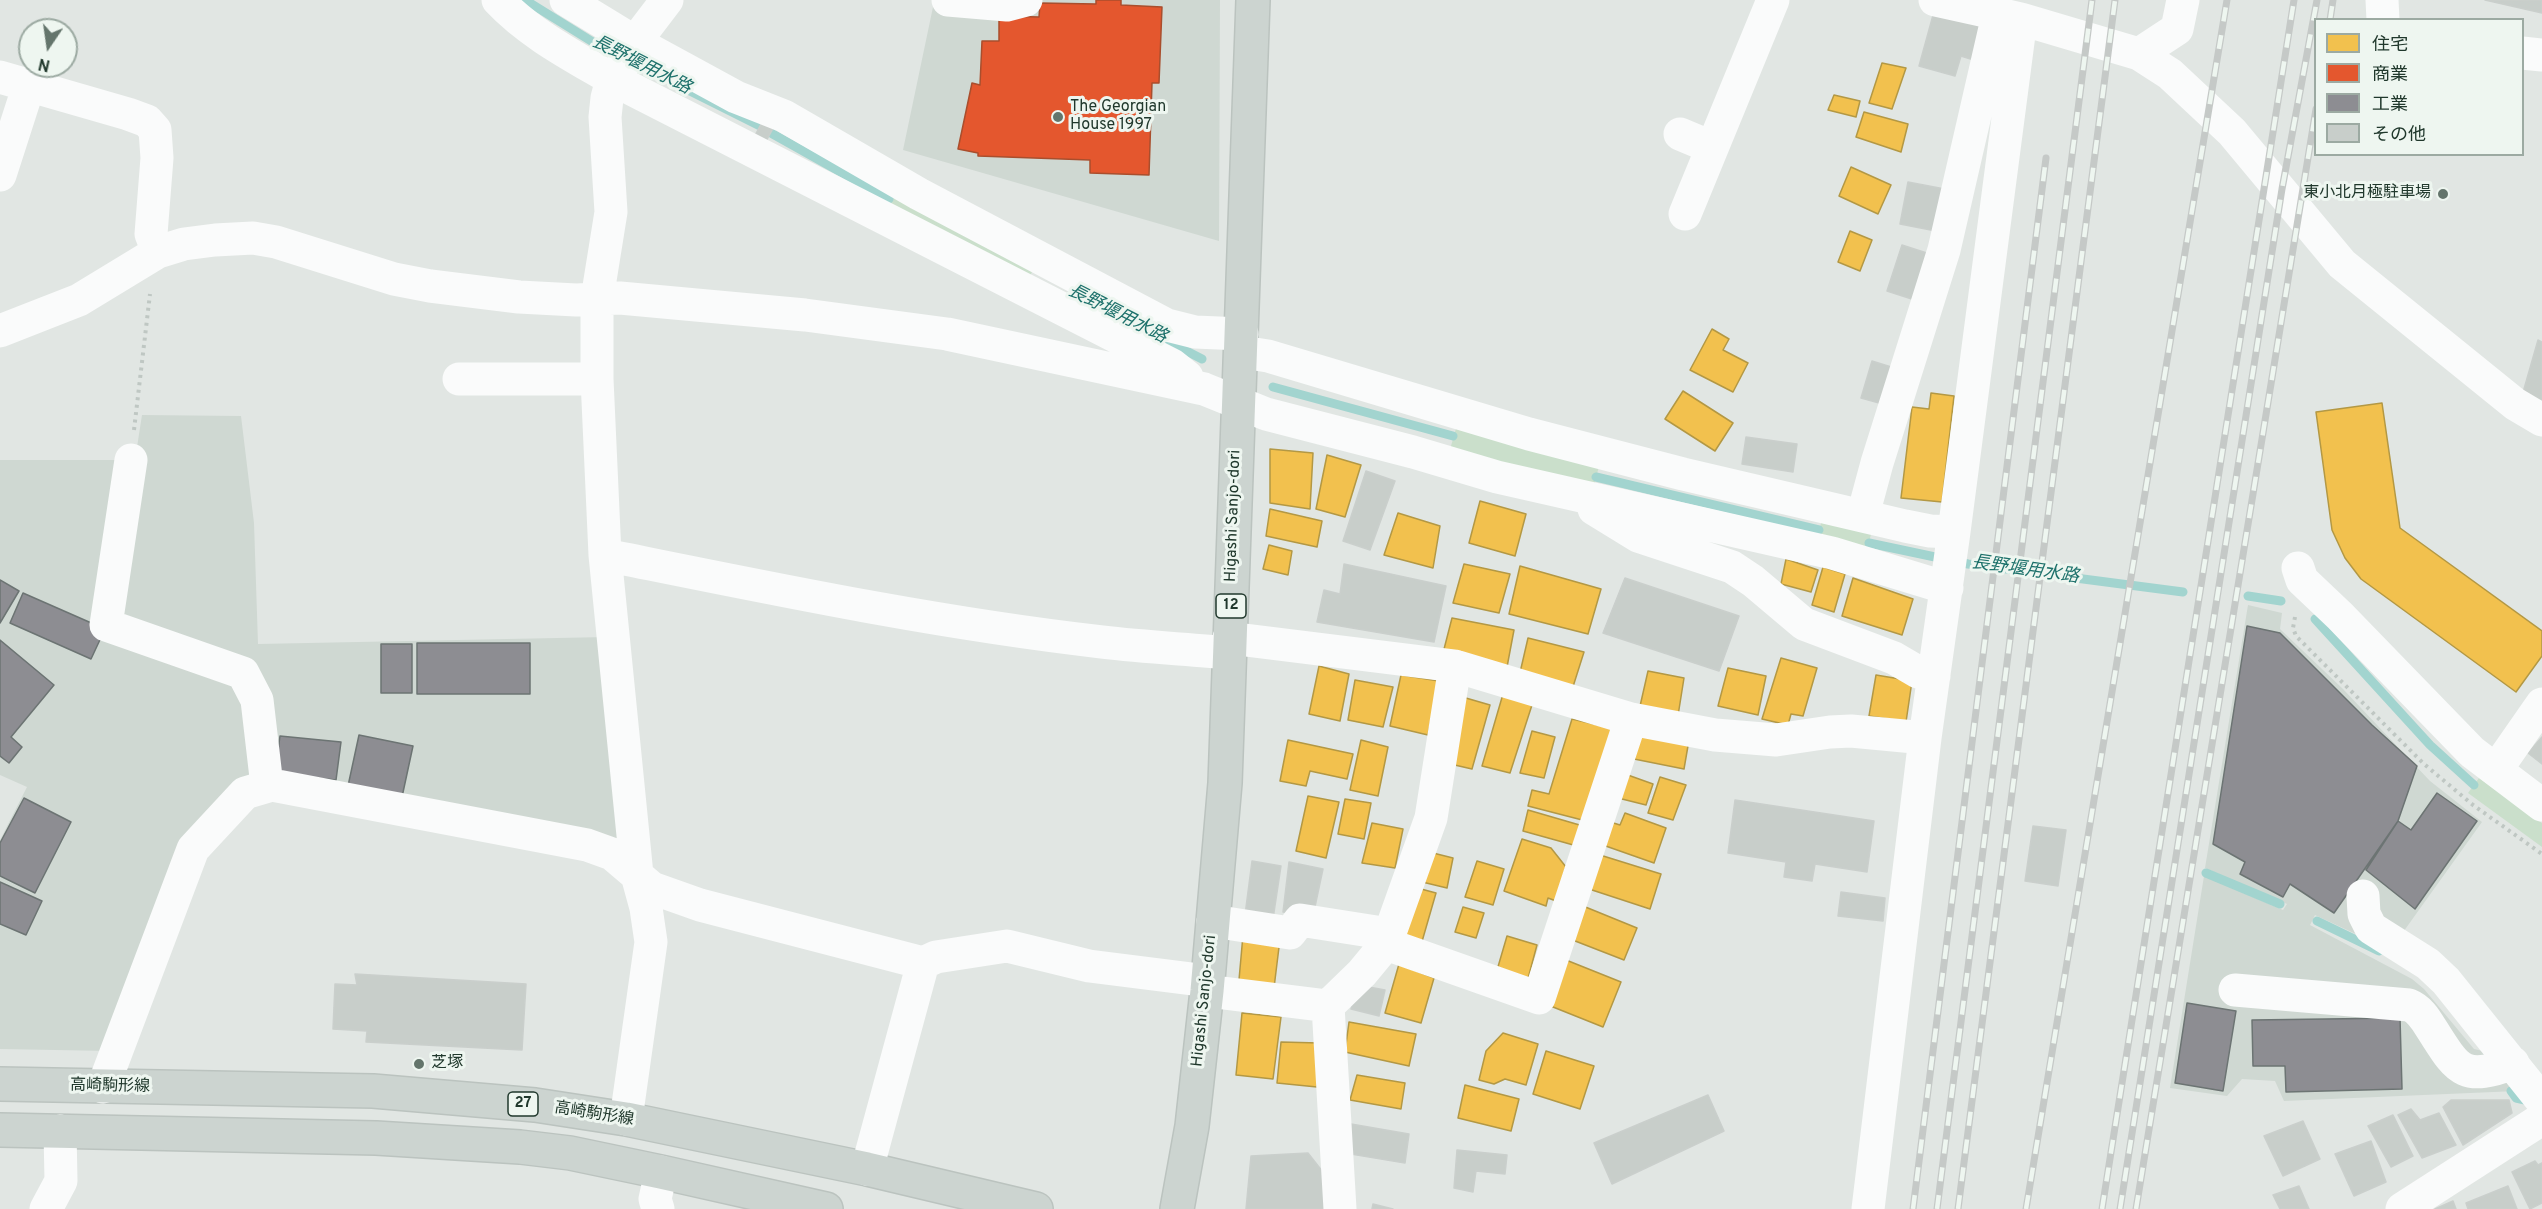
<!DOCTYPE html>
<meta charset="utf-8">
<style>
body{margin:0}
#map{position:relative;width:2542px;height:1209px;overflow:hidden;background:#e1e6e3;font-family:Overpass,"Noto Sans JP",sans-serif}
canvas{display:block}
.legend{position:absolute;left:2314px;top:18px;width:210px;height:138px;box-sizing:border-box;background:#eef6f0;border:2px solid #9caaa2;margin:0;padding:8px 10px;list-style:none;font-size:18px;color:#20382c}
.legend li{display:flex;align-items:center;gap:12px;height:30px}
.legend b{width:30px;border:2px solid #9caaa2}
.north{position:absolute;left:18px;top:18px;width:60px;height:60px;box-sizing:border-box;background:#eef6f0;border:2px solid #9caaa2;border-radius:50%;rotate:193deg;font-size:16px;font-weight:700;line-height:24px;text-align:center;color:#20382c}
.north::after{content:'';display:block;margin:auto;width:21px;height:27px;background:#64756c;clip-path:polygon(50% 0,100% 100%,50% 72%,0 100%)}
</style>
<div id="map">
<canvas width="2542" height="1209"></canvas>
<ul class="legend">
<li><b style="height:16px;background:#f2c14e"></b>住宅</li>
<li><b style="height:16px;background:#e4572e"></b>商業</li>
<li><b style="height:16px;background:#8d8d92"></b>工業</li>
<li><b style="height:16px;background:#c8ceca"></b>その他</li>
</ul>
<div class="north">N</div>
</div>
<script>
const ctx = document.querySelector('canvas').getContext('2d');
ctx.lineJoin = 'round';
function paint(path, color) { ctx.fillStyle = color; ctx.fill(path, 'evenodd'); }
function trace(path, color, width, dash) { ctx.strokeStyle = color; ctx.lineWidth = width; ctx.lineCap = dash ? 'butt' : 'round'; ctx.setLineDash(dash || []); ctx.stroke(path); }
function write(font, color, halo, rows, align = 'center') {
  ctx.font = font + ' Overpass,"Noto Sans JP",sans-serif'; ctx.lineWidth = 6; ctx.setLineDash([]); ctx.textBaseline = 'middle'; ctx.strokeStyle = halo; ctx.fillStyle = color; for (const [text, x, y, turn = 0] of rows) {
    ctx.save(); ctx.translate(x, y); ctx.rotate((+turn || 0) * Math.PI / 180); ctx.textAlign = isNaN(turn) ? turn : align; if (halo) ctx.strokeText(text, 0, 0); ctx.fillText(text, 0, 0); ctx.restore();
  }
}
paint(new Path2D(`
 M1042 0H1220L1219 241 903 150 933 7 982 13Z
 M142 415 241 416 254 523 258 644 607 637 625 847 242 787 110 1051 0 1049V840L27 787 0 775V460H135Z
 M2248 605 2282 613 2280 629 2343 689 2430 781 2482 822 2401 935 2360 936 2315 915 2310 925 2412 979 2424 989 2474 1049 2483 1051 2517 1091 2284 1101 2275 1081 2242 1079 2227 1096 2170 1088 2204 876 2283 910 2287 904 2205 868Z`), '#cfd8d2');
paint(new Path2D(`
 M894 190 1036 264 1027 282 885 208Z
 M1457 425 1600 462 1593 490 1449 453Z
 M1822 519 1872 530 1866 555 1816 544Z
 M2479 778 2542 823V847L2468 793Z`), '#cadfcb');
const homes = new Path2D(`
 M1882 63 1906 68 1892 109 1869 103Z
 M1834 95 1860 101 1856 117 1828 110Z
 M1864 112 1908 124 1901 152 1856 137Z
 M1851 167 1891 185 1878 214 1839 196Z
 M1850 231 1872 240 1860 271 1838 262Z
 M1712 329 1729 339 1723 350 1748 363 1733 392 1690 370Z
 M1683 391 1733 423 1715 451 1665 419Z
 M1931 393 1954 396 1942 502 1901 498 1912 407 1929 409Z
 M2382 403 2400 528 2542 631V656L2516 692 2361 579 2345 558 2332 530 2316 412Z
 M1270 449 1313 453 1310 509 1270 503Z
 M1327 455 1361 465 1345 517 1316 509Z
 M1480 501 1526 514 1515 556 1469 543Z
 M1270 509 1322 521 1317 547 1266 536Z
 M1398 513 1440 526 1433 568 1384 555Z
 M1269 545 1292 551 1288 575 1263 569Z
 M1786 559 1818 570 1811 592 1781 584Z
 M1464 564 1510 574 1499 613 1453 603Z
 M1520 566 1601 589 1588 634 1509 614Z
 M1823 567 1845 574 1834 612 1812 605Z
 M1853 578 1913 599 1902 635 1842 616Z
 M1452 618 1514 630 1507 667 1443 653Z
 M1528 638 1584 652 1571 693 1519 677Z
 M1781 658 1817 668 1803 716 1791 714 1788 725 1762 719Z
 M1319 666 1349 674 1340 721 1309 714Z
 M1728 668 1766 676 1758 715 1718 706Z
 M1648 671 1684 678 1677 722 1638 715Z
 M1401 675 1439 681 1428 735 1390 726Z
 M1876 675 1912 681 1906 722 1869 716Z
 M1355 680 1393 687 1383 727 1348 720Z
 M1503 694 1532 705 1510 773 1482 766Z
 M1459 696 1490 705 1472 769 1446 763Z
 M1572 719 1620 730 1590 822 1528 806 1532 790 1549 794Z
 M1532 731 1555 737 1544 778 1520 773Z
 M1636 733 1689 740 1684 769 1629 758Z
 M1288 740 1353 754 1347 779 1310 771 1306 786 1280 781Z
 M1361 740 1388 747 1378 796 1350 790Z
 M1625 774 1653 784 1646 805 1618 798Z
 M1660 777 1686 785 1673 820 1648 813Z
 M1308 796 1339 802 1326 858 1296 851Z
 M1345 799 1371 803 1364 839 1338 834Z
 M1528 810 1583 826 1577 846 1523 831Z
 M1625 813 1666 828 1654 863 1600 844 1607 821 1620 825Z
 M1372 823 1403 829 1395 868 1362 863Z
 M1522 839 1551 848 1566 867 1556 901 1548 898 1546 906 1504 891Z
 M1425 851 1453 858 1447 888 1418 881Z
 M1600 855 1661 874 1650 909 1589 889Z
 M1477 861 1504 869 1493 905 1465 897Z
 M1410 886 1436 893 1421 945 1396 938Z
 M1583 906 1637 928 1624 960 1570 939Z
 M1463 907 1484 913 1476 938 1455 932Z
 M1243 935 1280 939 1273 996 1238 991Z
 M1507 936 1537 945 1526 986 1495 977Z
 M1561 958 1621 982 1603 1027 1543 1003Z
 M1399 964 1434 978 1421 1023 1385 1013Z
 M1242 1013 1281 1017 1273 1079 1236 1075Z
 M1349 1022 1416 1034 1409 1066 1345 1052Z
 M1503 1033 1538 1044 1526 1085 1505 1079 1494 1084 1479 1080 1486 1051Z
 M1281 1042 1319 1043 1317 1087 1277 1083Z
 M1546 1051 1594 1066 1580 1109 1533 1094Z
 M1357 1075 1405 1083 1401 1109 1350 1100Z
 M1465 1085 1519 1099 1511 1131 1458 1118Z`);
paint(homes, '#f2c14e');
trace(homes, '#b39844', 1.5);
const shops = new Path2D(`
 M1096 0H1121V5L1162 7 1159 83H1152L1149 175 1090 173V160L978 156V153L958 149 972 83 980 85 982 41H999V16L1039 17 1040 3 1096 4Z`);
paint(shops, '#e4572e');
trace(shops, '#a94e2d', 1.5);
const industry = new Path2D(`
 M0 580 19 591 0 623Z
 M23 593 105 629 91 659 10 623Z
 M2247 626 2280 633 2372 725 2417 766 2398 821 2334 913 2290 884 2283 897 2240 874 2245 862 2213 844Z
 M0 640 54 685 11 737 22 747 9 763 0 756Z
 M417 643H530V694H417Z
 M381 644H412V693H381Z
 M359 735 413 746 402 797 348 786Z
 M280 736 341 742 336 780 275 774Z
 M2437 793 2477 821 2415 909 2366 870 2398 821 2411 830Z
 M24 798 71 822 35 893 0 876V843Z
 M0 882 42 901 26 935 0 924Z
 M2187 1003 2236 1011 2223 1091 2175 1083Z
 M2400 1018 2402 1089 2286 1092 2285 1066H2253L2252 1020Z`);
paint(industry, '#8d8d92');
trace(industry, '#6c7473', 1.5);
trace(new Path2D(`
 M525 0 596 44 760 126
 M771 133 889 199
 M1161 338 1202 359
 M1273 387 1453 436
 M1596 477 1819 530
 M1869 543 1968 564 2183 592
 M2248 596 2281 601
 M2315 619 2430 745 2474 785
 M2206 873 2280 904
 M2317 921 2379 951
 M2511 1091 2516 1098 2525 1100`), '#a2d4cf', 9);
const building = new Path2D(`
 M2485 0H2542V13Z
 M1935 8 1990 24 1980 62 1961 56 1955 76 1919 66Z
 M766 115 777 121 764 145 753 139Z
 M1908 182 1950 190 1941 232 1900 224Z
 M1902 245 1936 256 1921 302 1887 291Z
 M2538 340 2542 342V410L2520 403Z
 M1872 361 1901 370 1890 406 1861 398Z
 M1746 437 1797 444 1793 472 1742 464Z
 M1366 471 1395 481 1370 550 1343 541Z
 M1344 564 1446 586 1434 642 1317 622 1324 590 1340 594Z
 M1625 578 1739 616 1719 671 1603 633Z
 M2542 737V764L2528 753Z
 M1735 800 1874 821 1867 872 1815 864 1812 881 1784 877 1786 862 1728 853Z
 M2033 826 2066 830 2058 886 2025 881Z
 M1252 861 1281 866 1273 919 1245 915Z
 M1289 862 1323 869 1313 916 1283 912Z
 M1841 892 1885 898 1883 921 1838 916Z
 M355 974 526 984 522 1050 366 1042 367 1031 333 1029 335 984 357 985Z
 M1358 985 1385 990 1379 1016 1351 1009Z
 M1708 1095 1724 1131 1612 1184 1594 1143Z
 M2451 1100H2509L2512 1113 2463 1145 2443 1107Z
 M2411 1109 2420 1120 2439 1113 2456 1145 2422 1158 2398 1115Z
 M2393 1115 2413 1156 2391 1167 2368 1126Z
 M2303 1121 2320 1159 2283 1176 2264 1136Z
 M1351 1124 1409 1134 1405 1163 1351 1154Z
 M2371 1141 2386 1182 2354 1196 2335 1154Z
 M1457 1150 1507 1155 1505 1174 1476 1171 1473 1192 1454 1188Z
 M1308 1153 1326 1176V1209H1246L1251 1156Z
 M2535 1161 2538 1165 2542 1163V1203L2530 1209 2512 1172Z
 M2299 1186 2309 1209H2280L2273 1195Z
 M2508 1186 2517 1209H2468L2466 1203Z
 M2453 1201 2456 1209H2435Z
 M1373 1204 1393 1209H1372Z`);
paint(building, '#c8ceca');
trace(building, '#cacfcc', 1.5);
const major = new Path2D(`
 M0 1084 373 1091 535 1105 626 1119 867 1169 1036 1209
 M0 1130 376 1138 520 1147 570 1153 661 1172 826 1209
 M1177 1209 1192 1126 1207 991 1225 783 1253 0`);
trace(major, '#bbc3bf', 36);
trace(new Path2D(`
 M134 430 150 294
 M2295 617 2293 628 2296 636 2424 764 2473 805 2542 854`), '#bfc7c3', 4, [3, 4.5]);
trace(new Path2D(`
 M498 0C530 34 573 56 612 79L1172 365 1187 377
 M566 0 635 42 736 97 784 116 919 194 1167 325 1195 332 1242 334
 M948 0 1007 5 1026 0
 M1935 0 2021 19 2139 54 2170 74 2232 132 2342 264 2515 404 2542 420
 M2382 0 2383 20
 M2522 53 2542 55
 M2139 54 2177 29 2183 0
 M0 77 128 114 147 121 155 130 157 158 151 234 158 252
 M1680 134 1711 147
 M0 175 29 85
 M1685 214 1773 0
 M0 331 79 300 158 252 184 244 215 240 253 238 276 242 394 279 430 286 519 297 576 300 620 298 805 315 947 334 1204 389 1266 414 1413 452 1497 477 1832 553 1947 588
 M1242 352 1268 356 1529 434 1683 474 1905 526 1930 531 1954 532
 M459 379H597
 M131 460 106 625 243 673 257 700 267 786
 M1594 509 1638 536 1732 567 1753 581 1804 624 1894 658 1918 672 1934 676
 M1863 515 1877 463 1944 250 1998 15
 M605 555C769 588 935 623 1102 642 1144 647 1186 649 1229 653
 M2298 568 2302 580 2340 616 2472 752 2542 805
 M1229 638 1455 666 1631 719 1715 735 1776 740 1830 732 1851 731 1925 738
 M2496 770 2542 704
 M2363 896 2364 914 2371 928 2428 964 2446 981 2542 1101
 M1213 921 1290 933 1300 920 1389 934
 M1386 944 1539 998 1631 719
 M2235 990 2409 1005C2419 1009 2425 1018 2431 1028 2457 1068 2461 1083 2513 1063
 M1207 991 1328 1006
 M103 1087 193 849 245 793 272 785 587 845 612 854 652 888 700 905 923 963 936 957 1007 946 1089 966 1208 981
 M626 1119 651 942 646 908 637 875 605 555 597 379V299L611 212 605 117 607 98 612 79 623 65 635 42 667 0
 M867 1169 923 963
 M46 1209 61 1181 60 1131
 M658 1209 655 1199 661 1172
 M1340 1209 1328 1006 1362 973 1386 944 1431 818 1455 666
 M1868 1209 1925 738 1954 532 2021 19
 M2402 1209 2542 1119`), '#fafbfb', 33);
trace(major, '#ccd4d0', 33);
const rail = new Path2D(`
 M2330 20 2333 0
 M1913 1209 2046 158
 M1937 1209 2092 0
 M1958 1209 2115 0
 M2026 1209 2227 0
 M2102 1209 2294 0
 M2120 1209 2282 189 2317 0
 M2136 1209 2316 109`);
trace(rail, '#c5c9c7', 7);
trace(rail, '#eef6f0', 4.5, [14]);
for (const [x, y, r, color] of [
 [1058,117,6,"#64756c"],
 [2443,194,6,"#64756c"],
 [419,1064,6,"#64756c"]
]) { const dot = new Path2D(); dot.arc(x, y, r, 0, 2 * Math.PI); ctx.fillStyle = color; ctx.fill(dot); trace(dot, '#eef6f0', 2); }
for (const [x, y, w] of [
 [1231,606,30],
 [523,1104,30]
]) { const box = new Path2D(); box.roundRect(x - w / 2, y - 12, w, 24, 4.5); ctx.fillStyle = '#eef6f0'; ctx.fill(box); trace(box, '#20382c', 1.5); }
write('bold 15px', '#20382c', null, [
 ["12",1231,606],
 ["27",523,1104]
]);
write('16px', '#20382c', '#eef6f0', [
 ["The Georgian",1070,108],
 ["House 1997",1070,126],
 ["東小北月極駐車場",2431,194,"right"],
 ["芝塚",431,1064]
], 'left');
write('16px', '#20382c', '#eef6f0', [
 ["Higashi Sanjo-dori",1234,516,-88],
 ["Higashi Sanjo-dori",1205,1001,-84],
 ["高崎駒形線",110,1087,1],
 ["高崎駒形線",594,1115,9]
]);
write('italic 18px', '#1d716b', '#eef6f0', [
 ["長野堰用水路",641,66,27],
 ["長野堰用水路",1117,315,27],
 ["長野堰用水路",2025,571,8]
]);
</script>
